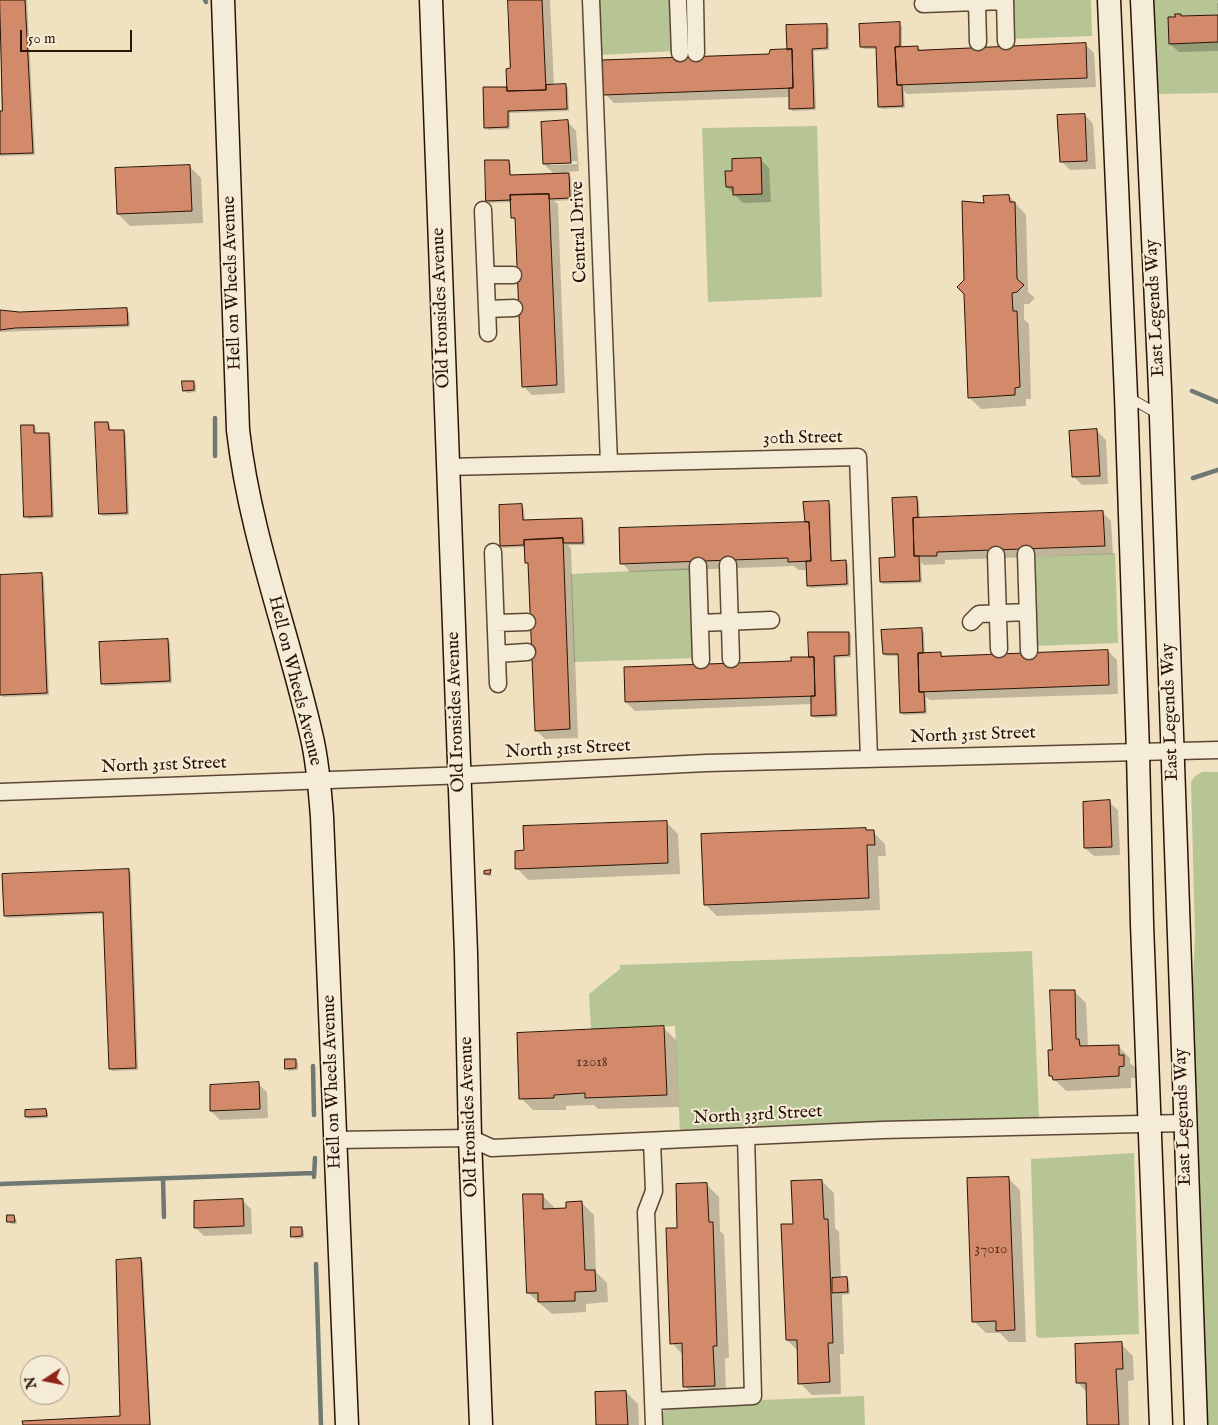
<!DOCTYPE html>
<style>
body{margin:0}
#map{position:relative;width:1218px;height:1425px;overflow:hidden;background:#f0e2c1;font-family:"IM FELL English",serif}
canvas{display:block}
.north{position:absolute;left:20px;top:1355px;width:50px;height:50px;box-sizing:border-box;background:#f5ecd7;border:1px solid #a49583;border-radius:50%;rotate:259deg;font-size:14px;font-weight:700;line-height:20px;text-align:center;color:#2b1305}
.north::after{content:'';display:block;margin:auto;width:18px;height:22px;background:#8f2418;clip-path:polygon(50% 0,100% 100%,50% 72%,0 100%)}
.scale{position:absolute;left:20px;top:30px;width:112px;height:22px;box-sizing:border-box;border:2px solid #2b1305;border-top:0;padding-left:6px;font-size:15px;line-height:18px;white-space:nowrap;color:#2b1305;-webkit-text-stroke:4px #f5ecd7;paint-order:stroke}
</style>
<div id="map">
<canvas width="1218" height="1425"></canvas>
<div class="north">N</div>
<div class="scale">50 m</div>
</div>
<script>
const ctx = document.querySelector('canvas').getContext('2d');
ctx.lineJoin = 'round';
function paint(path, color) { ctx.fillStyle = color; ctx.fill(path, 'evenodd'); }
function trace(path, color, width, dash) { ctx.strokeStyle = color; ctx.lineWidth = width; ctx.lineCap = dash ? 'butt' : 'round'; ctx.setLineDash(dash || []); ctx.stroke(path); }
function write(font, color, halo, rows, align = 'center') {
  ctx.font = font + ' "IM FELL English",serif'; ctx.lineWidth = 4; ctx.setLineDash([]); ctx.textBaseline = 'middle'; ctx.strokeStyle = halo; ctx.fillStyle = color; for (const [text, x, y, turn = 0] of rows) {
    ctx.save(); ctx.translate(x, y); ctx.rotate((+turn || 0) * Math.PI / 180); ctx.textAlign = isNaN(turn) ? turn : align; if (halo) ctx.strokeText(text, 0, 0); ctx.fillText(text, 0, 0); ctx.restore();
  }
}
paint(new Path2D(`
 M598 0H674L675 51 600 55Z
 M1010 0H1091L1092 36 1011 39Z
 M1153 0H1218V93L1157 94Z
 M817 126 822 297 708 302 702 128Z
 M1115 553 1118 643 1033 646 1031 557Z
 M693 568 697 658 574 662 571 574Z
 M1202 772H1218V1425H1206L1191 1027 1195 935 1191 782 1195 776Z
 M1032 951 1039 1118 680 1132 675 1026 591 1030 589 994 620 969V965Z
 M1134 1153 1139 1334 1039 1338 1036 1335 1031 1159Z
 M864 1396 865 1425H658C663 1408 666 1407 683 1403Z`), '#b7c494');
paint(new Path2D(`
 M0 0H27L35 155 0 156V112H3Z
 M509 0H550L554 86 566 85 568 88 569 111 510 113V129L488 130 486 127 508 88 511 69Z
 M1217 3H1218V51L1179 52 1170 44 1176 18 1180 15 1183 17 1218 16Z
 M899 23 902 26V47H918L922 51 1085 44 1094 53 1096 87 907 94 904 91 905 108 882 109 879 106 877 49H864L861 47Z
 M826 25 829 28V50L814 51 816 110 793 111 790 108V97L614 103 605 94 789 51Z
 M1085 115 1093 124 1096 169 1070 170 1061 161Z
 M568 122 576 131 579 171 566 172 571 177 572 200 554 201 558 204 565 393 532 395 523 386 517 222 513 218 512 202 490 203 488 201 508 161 511 164V176L555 175 544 164ZM577 161V164L551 165V163Z
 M760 159 769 168 771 202 743 203 727 187 734 172Z
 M189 166 201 178 203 223 130 226 118 214Z
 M1009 196 1026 215 1028 292 1035 298 1029 304H1024V319L1029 324 1031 399H1026V406L981 409 969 397 966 280 985 204Z
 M127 310 129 312 130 327 0 332V311L19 314Z
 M193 382 196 385V392L187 393 184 390Z
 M108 423 110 426 111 432 123 431 126 434 129 515 103 516 100 513Z
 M33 426 36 429V434H49L51 437 54 518 28 519 26 516Z
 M1097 431 1106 440 1108 484 1082 485 1073 476Z
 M917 498 919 501 920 519 1102 512 1111 521 1113 554 945 560V564L924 565 921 562 922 583 883 584 881 581 896 559Z
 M828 502 831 505 832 562 845 561 848 564 849 586 810 588 808 585 807 570H798L794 566 630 572 622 563 806 523 805 503Z
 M521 506 524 508 525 521 582 519 584 521 585 545H568L571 549 578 738 545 739 536 730 530 566 526 562 525 547 503 548 501 545Z
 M41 575 44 577 49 695 3 697 0 694V577Z
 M921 630 924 632 925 654 940 653 944 657 1108 651 1117 660 1118 694 930 700 926 697 927 714 904 715 901 713 899 656H886L884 654Z
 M848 633 851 635V657L836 658 838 717 815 718 812 716V704L635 711 626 702 810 658Z
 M168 640 170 643 172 683 105 686 102 683Z
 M1109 802 1118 810 1120 855 1094 856 1085 848Z
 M666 822 678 834 680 874 528 880 517 868Z
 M865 829 868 832H873L885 844 886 856H878L880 910 717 916 705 904Z
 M128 870 131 873 138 1070 113 1071 110 1069 104 914 8 918 5 916Z
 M490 872 492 876H488L485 874Z
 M1074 991 1086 1003 1088 1047 1118 1046 1130 1058V1063L1136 1068V1078H1131V1088L1066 1091 1051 1076 1054 1051Z
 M664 1028 676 1040 679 1107 598 1109 594 1105 566 1106V1110H533L521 1098Z
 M295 1060 298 1063V1070L289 1071 286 1068Z
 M258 1084 267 1092 268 1118 220 1120 211 1111Z
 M46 1110 48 1113V1118L29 1119 26 1116Z
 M1008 1178 1020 1190 1026 1342H1009L1000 1333H986L974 1321Z
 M822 1181 834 1193 835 1228 839 1232 841 1279 847 1278 849 1281 850 1294 842 1295 844 1354H840L841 1394 812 1395 800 1383 798 1351 787 1340 794 1225Z
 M707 1185 719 1197 720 1231 724 1235 729 1358H725L726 1397 697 1398 685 1386 683 1355 672 1343 679 1229Z
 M542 1195 554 1207V1210L567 1209 582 1203 594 1215 596 1272 607 1283 608 1302 586 1304V1312L552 1314 528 1293Z
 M242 1200 251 1209 252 1234 204 1236 195 1227Z
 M14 1216 16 1219 17 1224H11L9 1221Z
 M301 1228 304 1231V1238L295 1239 292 1236Z
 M141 1259 143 1262 151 1425H24L122 1417Z
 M1121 1344 1133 1356 1134 1380 1128 1381 1129 1425H1089L1087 1392 1077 1382Z
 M626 1392 638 1404 639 1425H597Z`), '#0003');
trace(new Path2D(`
 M205 0 206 2
 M1192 391 1218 402
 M215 456V418
 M1193 478 1218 470
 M313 1066 314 1115
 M314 1177 315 1158
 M163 1178 164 1217
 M0 1184 314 1173
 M316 1264 321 1425`), '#6f7872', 4.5);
const building = new Path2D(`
 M0 0H25L33 153 0 154V111H2Z
 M508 0H542L546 90 507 91 506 69 510 68Z
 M1175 14H1181V16L1218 15V42L1169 44 1168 17H1175Z
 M900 22V46L895 47 897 85H902L903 106 878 107 876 47H860L859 24Z
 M827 24V48L812 49 814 108 789 109V88H793L792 49 787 50 786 25Z
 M1086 43 1087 78 897 85 895 47 918 46V50Z
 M792 49 793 88 603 95 602 60 769 54 770 50Z
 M566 84 567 109 508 111V127L484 128 483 87H507V91L546 90V85Z
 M1085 114 1087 161 1060 162 1057 115Z
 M568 120 571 163 543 164 541 122Z
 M761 158 762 194 733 195V187H726L725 171H732V159Z
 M485 160H509L510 175 569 173 570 198 549 199V194L510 195 511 200 486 201Z
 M190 165 192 211 117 214 115 168Z
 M549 194 557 385 522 387 515 218H511L510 195Z
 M1009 195 1010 202H1015L1017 279 1024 285 1017 292 1012 293 1013 311H1017L1020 387 1015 388V395L968 398 964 294 957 287 964 280 962 201 984 203 983 196Z
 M127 308 128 325 15 328 0 330V310L19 312Z
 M182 381H194V390L183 391Z
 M95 422H108L109 430H124L127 513 99 514Z
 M21 425H34V433H49L52 516 24 517Z
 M1097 429 1100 476 1072 477 1069 431Z
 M917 497 918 517 913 518 914 556H919L920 581 880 582 879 558 895 557 892 498Z
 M829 501 831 561 846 560 847 584 807 586 806 561H811L809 522H805L803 502Z
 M522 504 523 520 582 518 583 543H563V538L524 540V545L500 546 499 505Z
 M1103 511 1105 546 937 552V556H914L913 518Z
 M809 522 811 561 788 562V558L620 564 619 528Z
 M563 538 570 729 535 731 528 563H525L524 540Z
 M42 573 47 693 0 695V575Z
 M922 628 923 653H918L919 692H924L925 712 900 713 898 654H883L881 630Z
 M808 632H849V655L834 656 836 715 811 716V696H815L814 657H809Z
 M168 639 170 681 101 684 99 642Z
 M1108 650 1109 685 919 692 918 653 941 652V656Z
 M791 657H814L815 696 625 702 624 667 791 661Z
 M1110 800 1112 847 1084 848 1083 802Z
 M667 821 668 863 515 869V851L524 850 523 826Z
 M866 828V830H874L875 845H867L869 898 704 905 701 834Z
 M129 869 136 1068 109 1069 103 912 4 916 2 874Z
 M491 870 490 874H484V871Z
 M1050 990H1075L1076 1039H1079L1080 1046 1119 1045V1055H1124V1066L1119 1067V1076L1053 1080 1052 1076H1049L1048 1050H1052Z
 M664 1026 667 1095 585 1098V1093L554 1095V1098L519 1099 517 1033Z
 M285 1059H296V1068L285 1069Z
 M259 1082 260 1109 210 1111V1085Z
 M46 1109 47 1116 25 1117V1110Z
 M1009 1177 1015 1330 996 1331V1321L972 1322 967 1178Z
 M822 1180 824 1219H828L833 1343H828L830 1382 798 1384 797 1340H786L781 1224H793L791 1181Z
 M707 1183 709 1222H713L717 1346H713L715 1386 683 1387 682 1343 670 1344 666 1228H677L676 1184Z
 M523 1194H543V1209L566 1208V1202L582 1201 585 1270H595L596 1291 575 1292V1301L538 1302V1293H527Z
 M243 1199 244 1226 194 1228V1201Z
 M7 1215H14L15 1222H7Z
 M291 1227H302V1236L291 1237Z
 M141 1258 150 1425H23L22 1421 120 1416 116 1260Z
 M847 1277 848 1292 832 1293V1278Z
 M1122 1342 1123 1369H1116L1119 1425H1087L1086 1383H1076L1075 1344Z
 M626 1391 628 1425H596L595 1392Z`);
paint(building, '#d28a6a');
trace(building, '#2b1305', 1);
const lane = new Path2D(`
 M1128 397 1158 414`);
const street = new Path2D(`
 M591 0 609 463
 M678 0 680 53
 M695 0 696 53
 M1005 0 1006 41
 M977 2 978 42
 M923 4 1005 1
 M483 210 488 333
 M486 275H513
 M487 309 514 308
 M447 467 858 457 869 758
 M493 552 498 684
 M1026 554 1029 651
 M996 555 999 649
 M728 565 731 659
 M698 566 701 660
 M971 622 979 614 1028 612
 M496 623 527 622
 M700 623 771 620
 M497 654 527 652
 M0 792 467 775 706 763 1218 750
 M335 1140 470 1138 492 1148 882 1130 1184 1123
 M652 1141 654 1191 646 1212 654 1425
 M653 1401 753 1396 746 1136`);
const secondary = new Path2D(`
 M223 0 238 430C250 536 289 635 312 738 318 764 320 791 322 817L347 1425
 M431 0 466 953 470 1138 481 1425
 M1109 0 1126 396 1138 752 1142 924 1161 1425
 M1142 0 1160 389 1196 1425`);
trace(lane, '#5c4734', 11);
trace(street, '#5c4734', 19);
trace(secondary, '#2b1305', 25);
trace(lane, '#f5ecd7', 9);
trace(street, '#f5ecd7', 16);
trace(secondary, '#f5ecd7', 22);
write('15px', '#55311e', null, [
 ["12018",592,1063],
 ["37010",991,1250]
]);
write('18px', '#2b1305', '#f5ecd7', [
 ["Central Drive",580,232,-92],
 ["Hell on Wheels Avenue",233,283,-92],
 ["Old Ironsides Avenue",442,308,-92],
 ["East Legends Way",1156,308,-93],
 ["30th Street",803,439,-1],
 ["Hell on Wheels Avenue",294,681,76],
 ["Old Ironsides Avenue",457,712,-92],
 ["East Legends Way",1171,712,-92],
 ["North 31st Street",973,736,-2],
 ["North 31st Street",568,750,-3],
 ["North 31st Street",164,766,-2],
 ["Hell on Wheels Avenue",333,1082,-92],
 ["North 33rd Street",758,1116,-3],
 ["Old Ironsides Avenue",470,1117,-92],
 ["East Legends Way",1184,1117,-92]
]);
</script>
